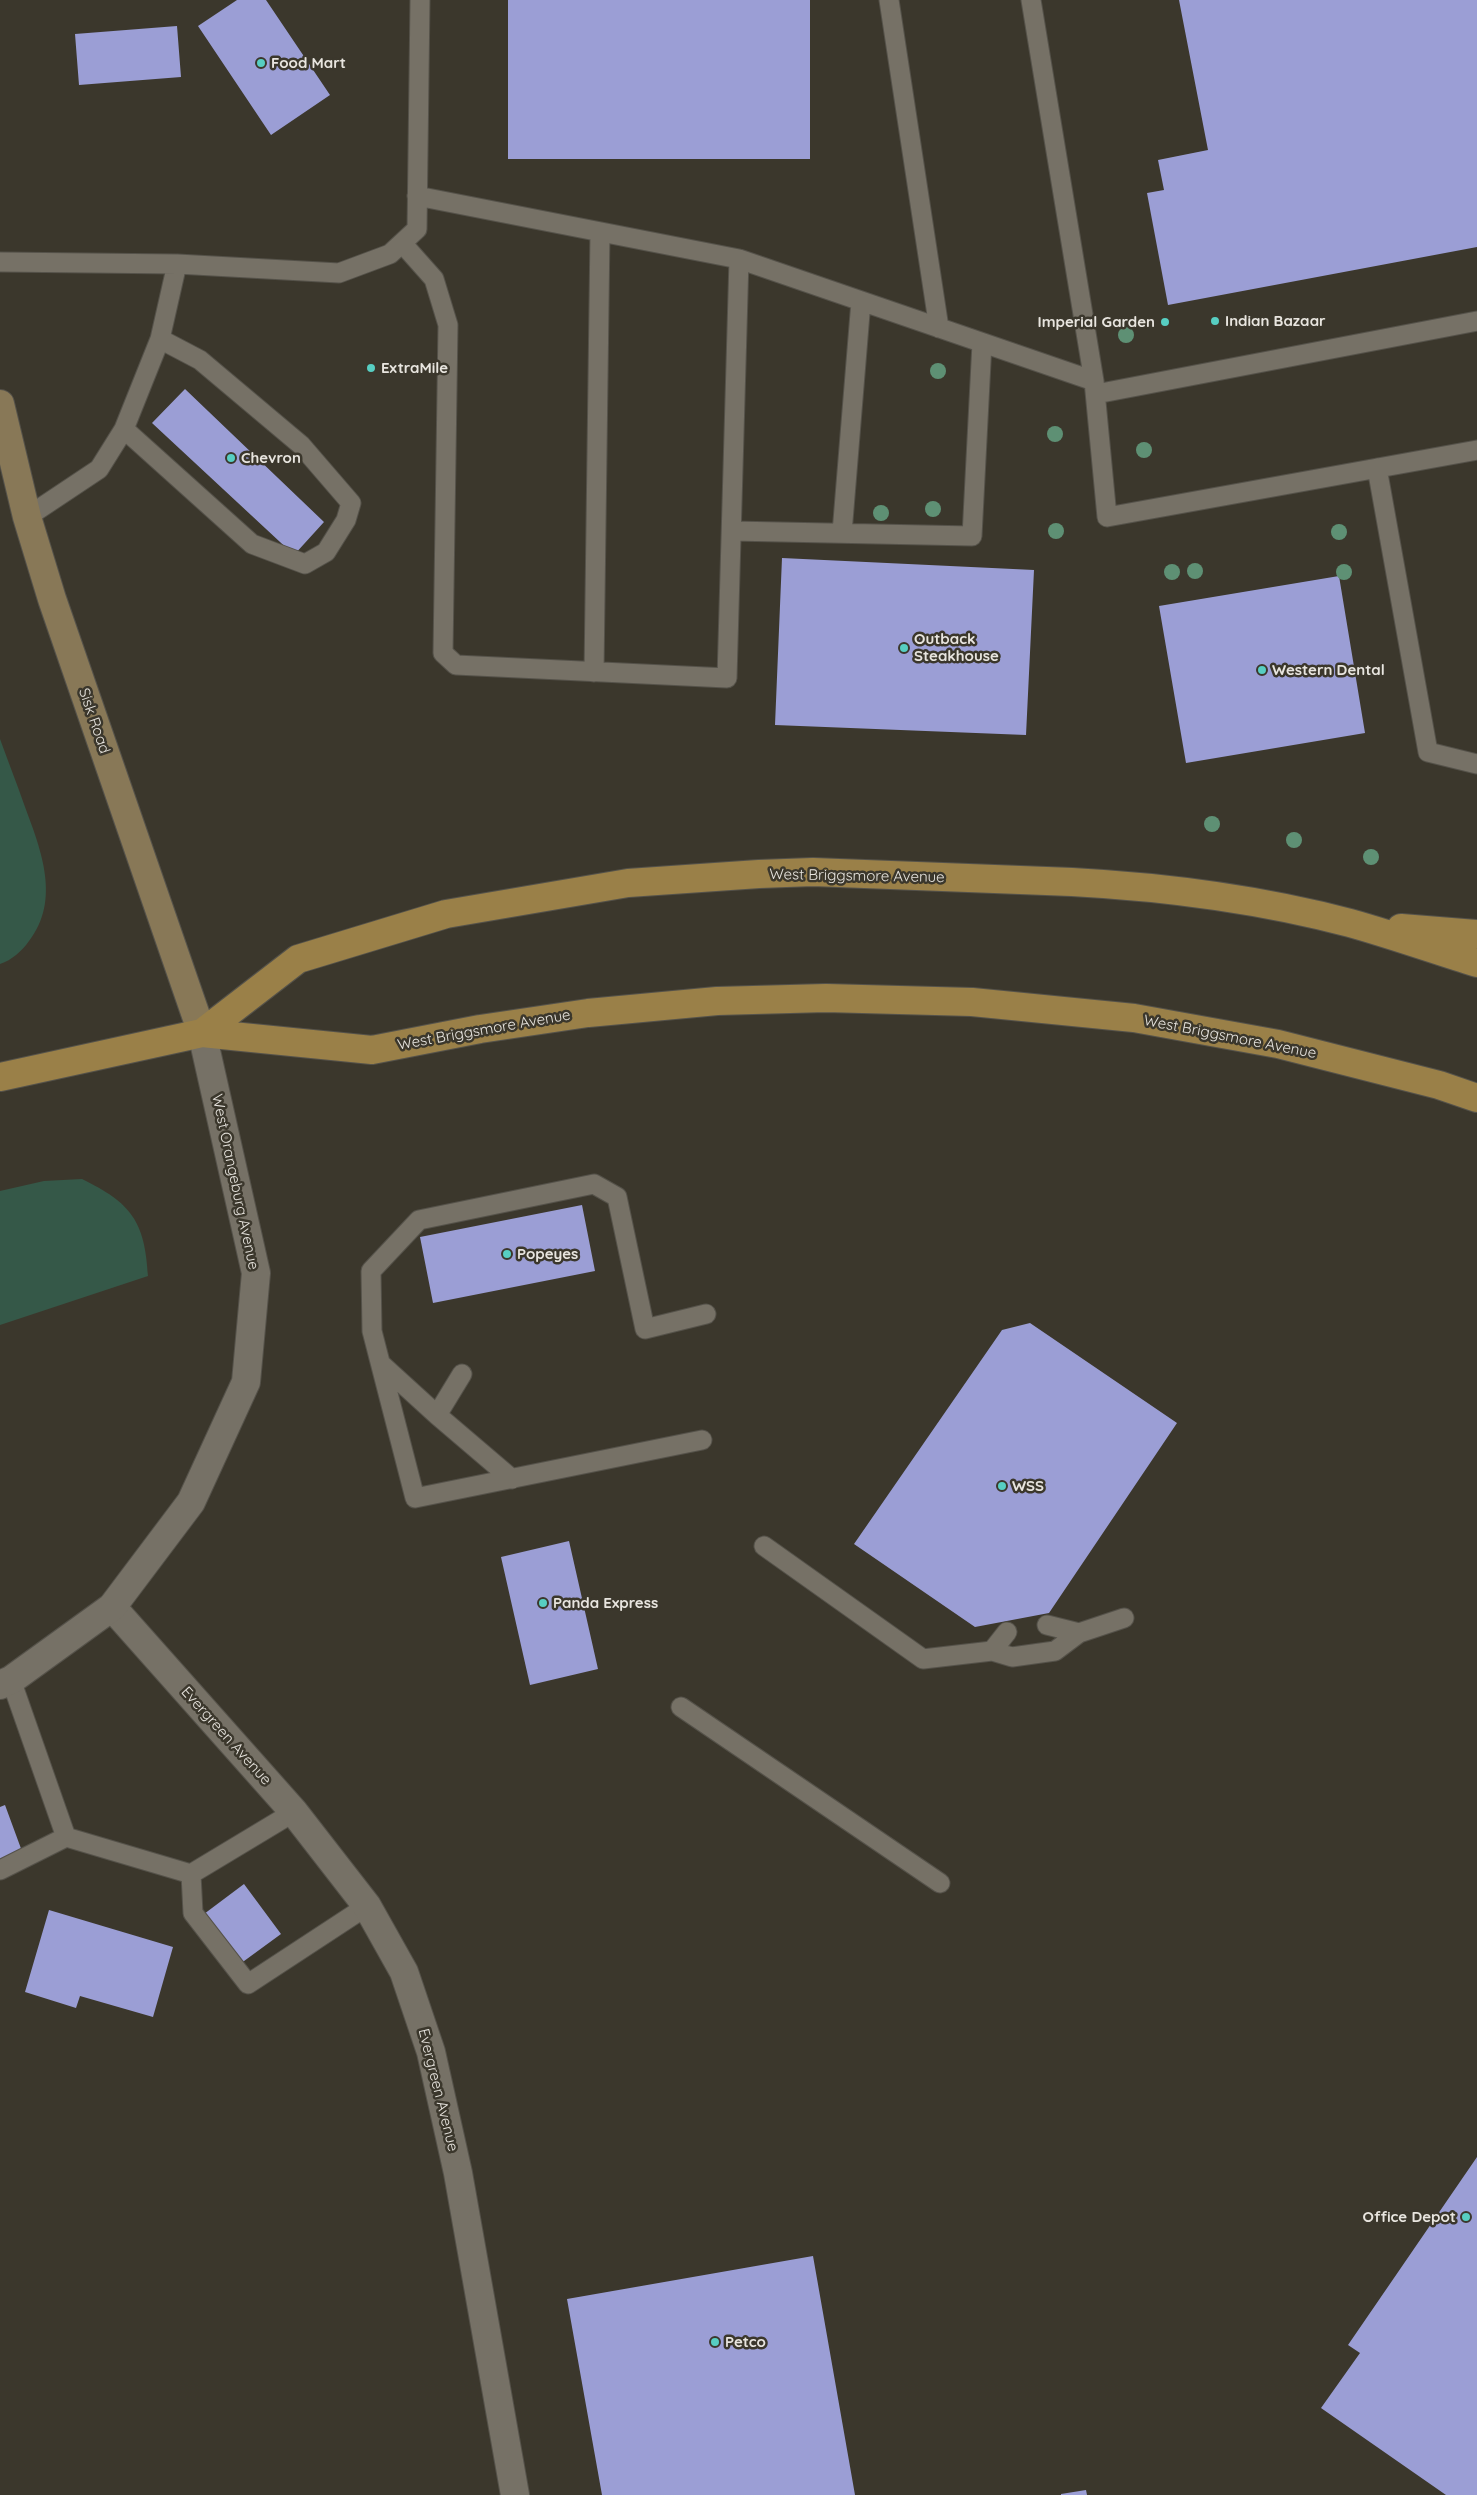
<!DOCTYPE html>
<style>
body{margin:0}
canvas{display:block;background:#3b372c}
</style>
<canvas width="1477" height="2495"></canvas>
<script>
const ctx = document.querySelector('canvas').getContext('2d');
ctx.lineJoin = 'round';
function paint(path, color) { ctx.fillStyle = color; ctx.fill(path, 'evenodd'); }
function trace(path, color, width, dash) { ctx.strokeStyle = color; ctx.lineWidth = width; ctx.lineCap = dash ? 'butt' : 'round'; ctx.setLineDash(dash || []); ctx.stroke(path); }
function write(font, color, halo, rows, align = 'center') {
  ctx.font = font + ' Quicksand,sans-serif'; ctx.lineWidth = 5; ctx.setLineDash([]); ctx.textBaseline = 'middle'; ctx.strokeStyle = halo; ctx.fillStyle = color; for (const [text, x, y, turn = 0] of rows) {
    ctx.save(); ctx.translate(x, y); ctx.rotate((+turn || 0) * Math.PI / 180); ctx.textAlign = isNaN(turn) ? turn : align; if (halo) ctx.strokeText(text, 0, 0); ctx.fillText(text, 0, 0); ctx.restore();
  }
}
paint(new Path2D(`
 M0 739C8 761 17 784 25 807 41 850 61 900 29 941 22 951 12 960 0 964Z
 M82 1179C131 1203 145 1221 148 1276L0 1325V1191L44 1181Z`), '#355848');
paint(new Path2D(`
 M237 0H266L330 95 271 135 198 26Z
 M508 0H810V159H508Z
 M1179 0H1477V247L1168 305 1147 193 1164 190 1158 160 1208 150Z
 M177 26 181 77 79 85 75 34Z
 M185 389 324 522 294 555 152 423Z
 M782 558 1034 570 1026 735 775 725Z
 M1339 576 1365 733 1186 763 1159 606Z
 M582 1205 595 1271 433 1303 420 1237Z
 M1030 1323 1177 1423 1049 1613 975 1627 854 1544 1002 1330Z
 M569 1541 598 1669 530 1685 501 1557Z
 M5 1805 23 1854 0 1863V1807Z
 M244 1884 281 1934 240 1964 204 1914Z
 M49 1910 173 1947 153 2017 80 1996 76 2008 25 1992Z
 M1477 2157V2495H1446L1321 2408 1360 2353 1348 2345Z
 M813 2256 855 2495H602L567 2299Z
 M1086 2490 1087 2495H1061V2494Z`), '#9b9ed5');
const service = new Path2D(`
 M889 0 939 328
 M1031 0 1094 381 1107 517 1477 450
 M417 196 739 259 1094 381
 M402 243 434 279 448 325 443 653 456 665 727 678 739 259
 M0 262 177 264 339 273 390 254 417 229 420 0
 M1096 394 1477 321
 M124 429 252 544 305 564 326 552 346 520 351 503 301 445 200 360 160 339
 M1377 468 1428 752 1477 764
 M27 517 99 469 124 429 160 339 177 264
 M732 531 972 536 982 343
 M842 533 861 301
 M594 672 600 232
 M381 1364 437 1415
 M462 1374 437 1415 512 1479
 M702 1440 415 1498 372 1331 371 1271 419 1220 594 1184 617 1197 645 1329 706 1314
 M764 1546 923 1659 992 1651 1012 1657 1055 1651 1079 1633 1124 1618
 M1047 1625 1079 1633
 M992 1651 1007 1632
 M11 1680 66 1837 191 1874
 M681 1707 940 1883
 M294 1812 191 1874 193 1913 248 1984 367 1906
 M0 1870 66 1837`);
const minor = new Path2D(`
 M112 1607 294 1812 367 1906 404 1972 431 2052 458 2173 515 2495`);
const tertiary = new Path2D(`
 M0 1685 11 1680 112 1607 191 1502 246 1382 256 1273 202 1033`);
const secondary = new Path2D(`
 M0 404 27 517 52 599 202 1033`);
const primary = new Path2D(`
 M1401 928 1477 934
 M202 1033 298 959 446 914 628 883 759 874 813 872 1072 882C1166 887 1259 899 1350 923 1393 935 1435 950 1477 963
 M0 1077 202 1033 372 1050 480 1029 588 1013 717 1001 826 998 972 1002 1134 1018 1278 1044 1439 1085 1477 1098`);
trace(service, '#55524a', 21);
trace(minor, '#55524a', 30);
trace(tertiary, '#55524a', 30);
trace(secondary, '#55524a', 30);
trace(primary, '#55524a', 30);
trace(service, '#767166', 19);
trace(minor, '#767166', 28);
trace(tertiary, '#767166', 28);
trace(secondary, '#887857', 28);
trace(primary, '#9a8048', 28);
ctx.fillStyle = '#5e9074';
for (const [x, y] of [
 [1126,335],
 [938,371],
 [1055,434],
 [1144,450],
 [933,509],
 [881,513],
 [1056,531],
 [1339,532],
 [1195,571],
 [1172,572],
 [1344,572],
 [1212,824],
 [1294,840],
 [1371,857]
]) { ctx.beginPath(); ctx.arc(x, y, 8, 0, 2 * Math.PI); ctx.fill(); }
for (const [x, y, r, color] of [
 [261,63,5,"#57cec2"],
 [1215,321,5,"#57cec2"],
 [1165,322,5,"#57cec2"],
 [371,368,5,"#57cec2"],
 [231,458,5,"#57cec2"],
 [904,648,5,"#57cec2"],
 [1262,670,5,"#57cec2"],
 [507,1254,5,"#57cec2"],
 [1002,1486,5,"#57cec2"],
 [543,1603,5,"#57cec2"],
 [1466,2217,5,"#57cec2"],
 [715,2342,5,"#57cec2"]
]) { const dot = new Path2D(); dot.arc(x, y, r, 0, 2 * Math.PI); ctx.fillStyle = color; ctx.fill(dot); trace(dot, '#3b372c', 2); }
write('bold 15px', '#e8e5df', '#3b372c', [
 ["Food Mart",271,63],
 ["Indian Bazaar",1225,321],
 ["Imperial Garden",1155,322,"right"],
 ["ExtraMile",381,368],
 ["Chevron",241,458],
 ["Outback",914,639],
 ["Steakhouse",914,656],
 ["Western Dental",1272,670],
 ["Popeyes",517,1254],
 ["WSS",1012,1486],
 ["Panda Express",553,1603],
 ["Office Depot",1456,2217,"right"],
 ["Petco",725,2342]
], 'left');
write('15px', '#e8e5df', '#3b372c', [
 ["Sisk Road",94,721,71],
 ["West Briggsmore Avenue",857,876,1],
 ["West Briggsmore Avenue",484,1030,-10],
 ["West Briggsmore Avenue",1230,1037,11],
 ["West Orangeburg Avenue",235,1182,78],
 ["Evergreen Avenue",226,1736,48],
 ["Evergreen Avenue",438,2090,76]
]);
</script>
